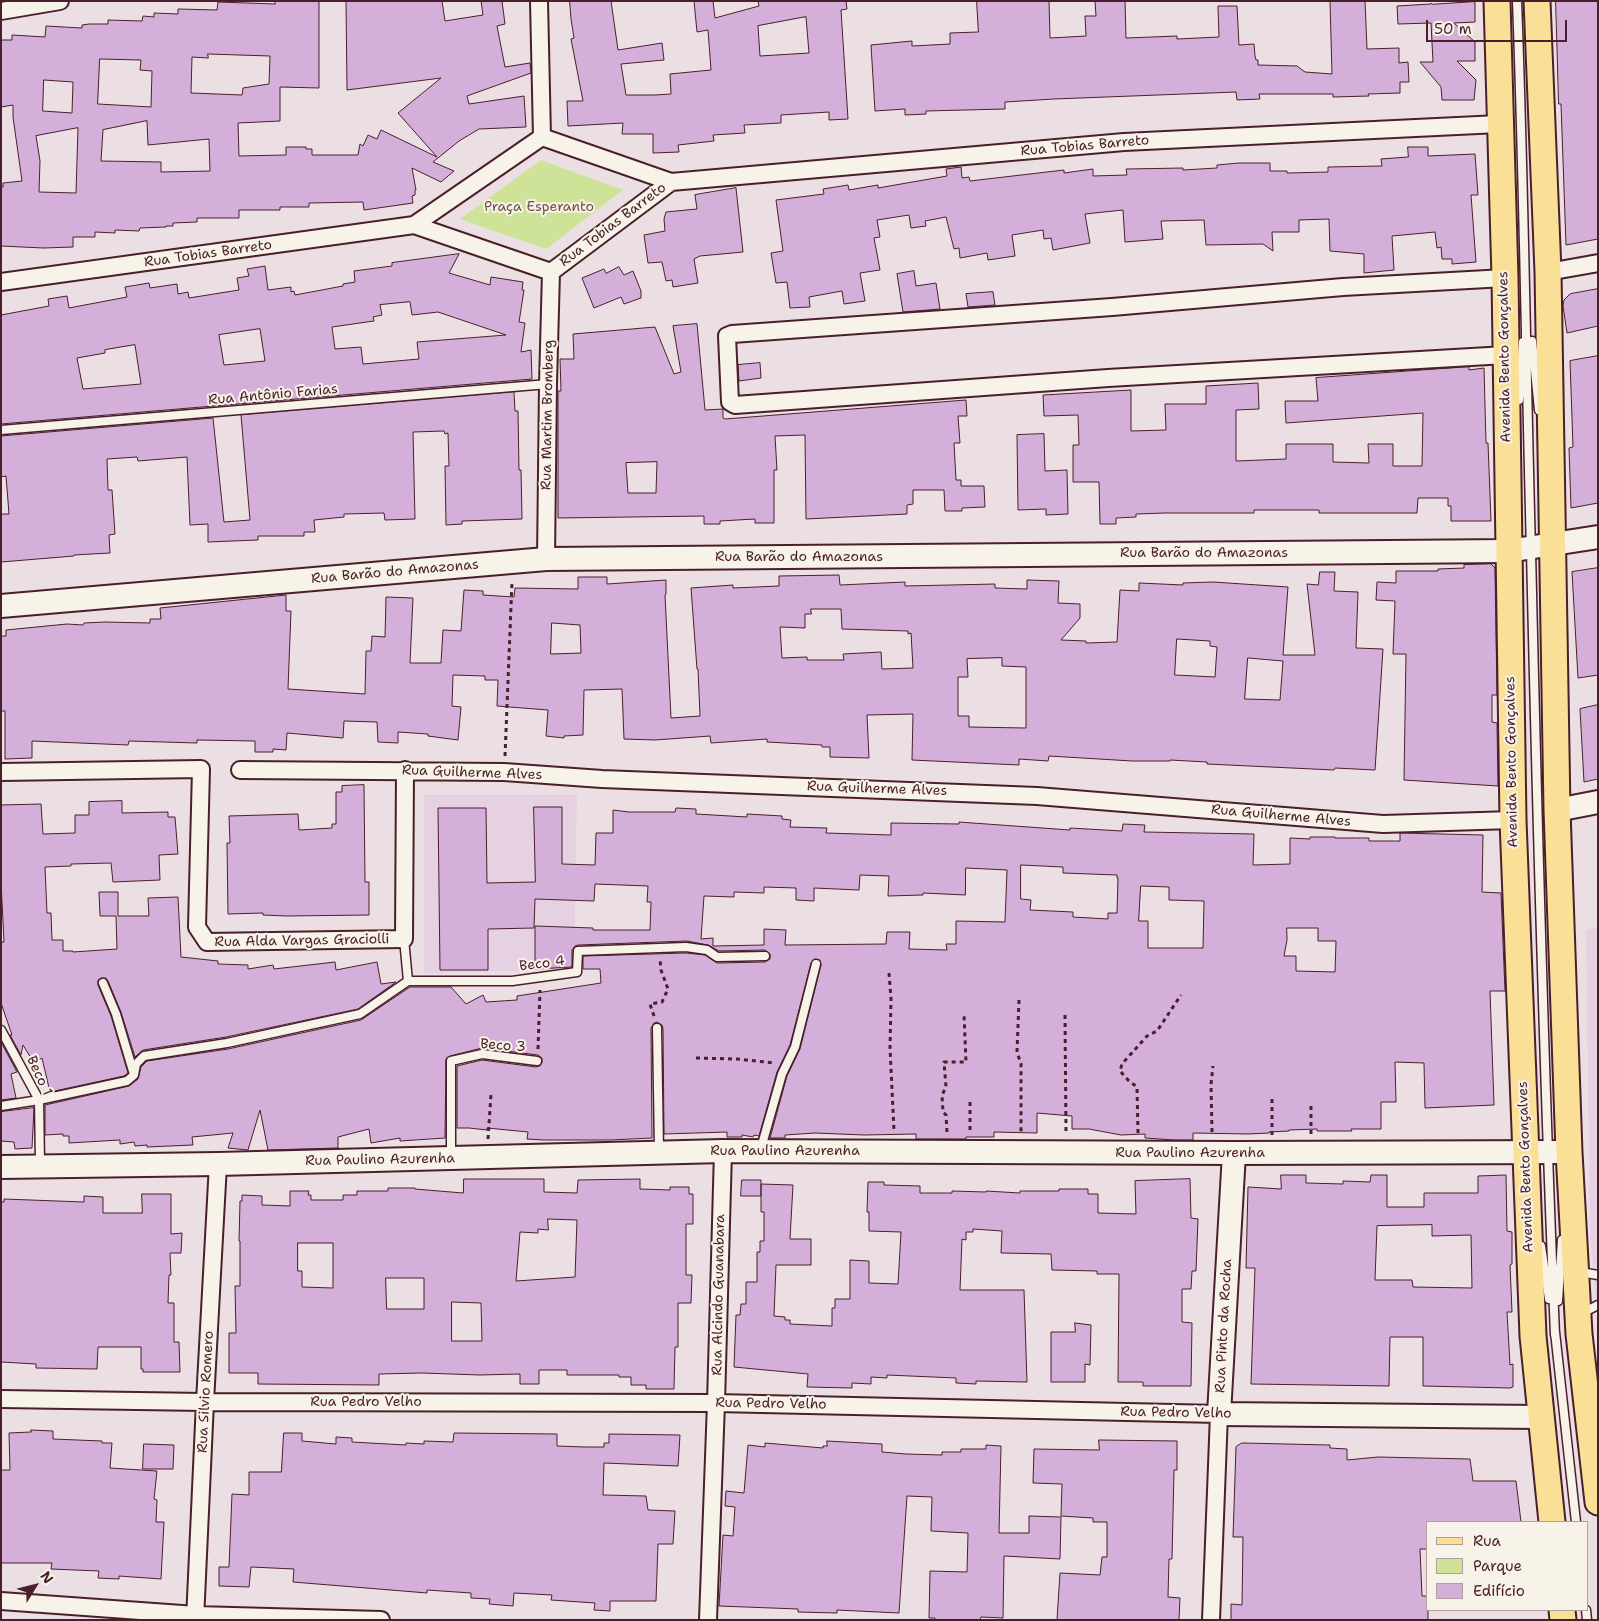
<!DOCTYPE html>
<meta charset="utf-8">
<style>
body{margin:0}
#map{position:relative;width:1599px;height:1621px;overflow:hidden;background:#ecdfe4;font-family:"Shantell Sans",sans-serif}
canvas{display:block}
.frame{position:absolute;inset:0;border:2px solid #4a1f2b;pointer-events:none}
.legend{position:absolute;left:1426px;top:1521px;width:162px;height:90px;box-sizing:border-box;background:#f7f3e8;border:1px solid #b29e9c;margin:0;padding:6px 9px;list-style:none;font-size:15px;color:#4a1f2b}
.legend li{display:flex;align-items:center;gap:10px;height:25px}
.legend b{width:25px;border:1px solid #b29e9c}
.north{position:absolute;left:10px;top:1561px;width:50px;height:50px;-webkit-text-stroke:4px #f7f3e8;paint-order:stroke;rotate:54deg;font-size:14px;font-weight:700;line-height:20px;text-align:center;color:#4a1f2b}
.north::after{content:'';display:block;margin:auto;width:18px;height:22px;background:#4a1f2b;clip-path:polygon(50% 0,100% 100%,50% 72%,0 100%)}
.scale{position:absolute;left:1426px;top:20px;width:141px;height:22px;box-sizing:border-box;border:2px solid #4a1f2b;border-top:0;padding-left:6px;font-size:15px;line-height:18px;white-space:nowrap;color:#4a1f2b;-webkit-text-stroke:4px #f7f3e8;paint-order:stroke}
</style>
<div id="map">
<canvas width="1599" height="1621"></canvas>
<div class="frame"></div>
<ul class="legend">
<li><b style="height:6px;background:#fadf96"></b>Rua</li>
<li><b style="height:14px;background:#cee398"></b>Parque</li>
<li><b style="height:14px;background:#d4afd9"></b>Edifício</li>
</ul>
<div class="north">N</div>
<div class="scale">50 m</div>
</div>
<script>
const ctx = document.querySelector('canvas').getContext('2d');
ctx.lineJoin = 'round';
function paint(path, color) { ctx.fillStyle = color; ctx.fill(path, 'evenodd'); }
function trace(path, color, width, dash) { ctx.strokeStyle = color; ctx.lineWidth = width; ctx.lineCap = dash ? 'butt' : 'round'; ctx.setLineDash(dash || []); ctx.stroke(path); }
function write(font, color, halo, rows, align = 'center') {
  ctx.font = font + ' "Shantell Sans",sans-serif'; ctx.lineWidth = 4; ctx.setLineDash([]); ctx.textBaseline = 'middle'; ctx.strokeStyle = halo; ctx.fillStyle = color; for (const [text, x, y, turn = 0] of rows) {
    ctx.save(); ctx.translate(x, y); ctx.rotate((+turn || 0) * Math.PI / 180); ctx.textAlign = isNaN(turn) ? turn : align; if (halo) ctx.strokeText(text, 0, 0); ctx.fillText(text, 0, 0); ctx.restore();
  }
}
paint(new Path2D(`
 M424 795H577L574 970 424 973Z
 M1598 928V1326L1590 1236 1586 930Z`), '#e5d1e1');
paint(new Path2D(`
 M541 160 623 190 546 249 460 219Z`), '#cee398');
const building = new Path2D(`
 M275 1H319V88L280 87V121L238 123 239 156 286 155V147H306V149H312V155H358L360 144 363 146 368 135 377 139 381 130 437 157 398 113 441 78 347 90 346 1H442L445 21 483 15 481 1H502L505 24 497 26 505 67 530 63 531 73 467 96 469 104 524 96 526 127 479 129 459 141 433 162 454 171 441 182 412 168 416 190H415V195L412 196 413 203 364 210 363 202 309 203V207H280V210H239V218H197V222L173 223V226H166V227L140 228 139 231 115 230V233L95 232V237H73V247L43 248 1 246V187H3V183L22 181 13 117V105L1 107V40H12V35L45 37 46 26 82 28V25L89 24H108V20L142 21 143 16 154 17V13L178 14V9L217 10 218 2 275 4ZM208 54 270 56 269 84 243 88 242 95 191 93 192 57 208 58ZM100 59 141 60 140 70 152 71 151 107 98 104ZM44 80 73 82 72 113 43 111ZM147 121 148 145 209 139 210 171 161 172V162L101 161 103 130ZM78 128 76 193 39 192 40 161 36 136Z
 M570 1H611L618 50 662 43 664 60 621 64 626 95H655L671 94 670 74 711 70 708 30 697 32 694 1H713L715 18 759 6 758 1H846L847 9 841 10 848 119 829 120V112L781 115V123L744 125 745 133 713 135 714 141 678 145 679 152 653 153V134H622L623 123 568 126 567 101H583L571 39 574 38 571 19ZM806 17 809 53 760 56 758 26Z
 M977 1H1049L1050 38 1086 36 1085 16H1096L1095 1H1125L1126 38 1177 36V39L1219 37 1218 6H1237L1239 45 1254 44 1255 56 1256 60H1258V65L1297 66 1305 72 1332 74 1330 1H1365L1367 49 1399 48V63L1408 62 1409 82H1400V93L1368 94 1369 96 1333 97V94H1259L1260 99 1237 100 1236 92 1054 99 1005 102V109L926 111V114L905 115V109L875 111 871 45 912 41V46L950 44V33L978 32Z
 M1556 1H1598V239L1566 245 1561 104H1559Z
 M1475 2V22L1454 23 1475 42V61H1457L1476 80 1474 100H1442L1441 87 1420 62H1433L1431 23 1398 24 1397 6 1431 4V3L1432 4Z
 M1408 147H1428V156L1475 154 1478 195H1471L1476 262 1452 264V259H1442L1441 247 1437 248 1435 232 1392 236 1394 270 1364 273V254L1330 251 1329 219 1299 220V232H1272L1273 251 1263 244 1206 245 1204 220 1161 221 1163 239 1125 242 1123 210 1085 214 1090 243 1053 250 1051 238 1044 239 1043 230 1012 235 1015 256 988 260 987 253 960 258 959 248 954 249 946 217 925 221 926 226 911 228 909 215 877 220 880 237 874 238 880 270 860 273 865 301 844 304 842 291 809 297 810 307 790 308 787 282 776 283 771 253 783 251 776 200 824 194 823 189 848 185 849 190 878 185V188L947 176 946 169 961 167 962 178 969 177 970 181 1064 170V173L1093 169V176L1127 175 1126 169 1183 168V170L1217 168V165L1239 163H1270V171H1287V173L1328 172V167L1382 166 1381 159 1408 157Z
 M736 188 743 252 700 256 694 259 698 283 673 287 672 280 666 281 662 262 648 263 644 235 665 231 664 219 666 212 697 209 695 195Z
 M459 254 449 273 490 285 491 277 523 282 522 290H524L519 322 525 323 521 352 531 350 532 379 1 424V315L49 306 48 299 67 296 69 308 127 297 125 287 149 283 150 288 177 284 178 294 188 292 189 298 239 290 237 278 249 276 247 269 265 266 268 290 291 287V292L294 291 295 295 343 286V284L355 282 354 271 392 266V263ZM410 302 412 315 438 312 506 335 417 342 419 359 363 364 361 347 335 349 332 327 374 321 373 317 382 315 380 305ZM260 329 265 361 224 365 219 335ZM135 345 141 384 83 389 77 358 105 353V350Z
 M619 267 624 275 633 271 641 291V298L624 304 621 297 594 308 582 278 604 269 606 273Z
 M914 271 916 286 936 283 940 309 903 312 897 274Z
 M1598 289V326L1567 333 1563 306 1564 300 1570 294Z
 M993 292 995 305 968 307 966 294Z
 M697 324 705 410 723 409V418L725 419 966 400 967 416H958L960 443H954L956 480H961V486H984L985 507 962 508V511H945L944 490H913V504L907 505V514L806 519 805 435 775 436 777 470H774V523H755V519L720 521V524H704V516L558 518V391H561L560 359H574L573 334 655 327 674 374 681 372 673 326ZM657 462 656 493H628L626 463Z
 M1598 356V503L1571 508 1569 448 1573 447 1570 361Z
 M760 363 761 378 739 381 738 365Z
 M1469 367V370L1484 368 1486 443H1488L1491 521H1451V506H1448V498H1418L1417 513H1319V510H1254V513H1165L1136 514V517L1116 518V524H1100L1099 482H1073V445H1079L1078 415 1044 416 1043 395 1131 390V431L1166 430 1165 404H1206V386L1258 383 1259 409 1236 410V461L1286 459V444H1333V462L1369 463 1368 444H1393V466H1422L1423 413 1286 423 1285 401H1318L1316 378Z
 M514 392 515 411H518L519 470H521L522 519 462 521V524L446 525 445 466H449L448 433 445 434 444 431 413 432 415 519 385 520 384 513 344 514V517L314 520 315 532H304V536H258V540L208 542V524L190 525 187 457 138 461 137 457 107 459 108 490H112L115 534 109 535 110 553 74 555V556L1 562V514H9L6 476 1 477V436L213 418 224 522 250 520 241 415Z
 M1044 434 1045 471 1067 470 1068 514 1046 515V509L1018 510 1017 435Z
 M1491 564 1495 568 1497 695H1492V722L1497 723 1498 786 1404 780 1406 654H1393L1395 601 1376 600 1377 582 1396 583V571H1438V569L1464 568V565Z
 M1598 568V675L1578 678 1572 572Z
 M1320 572H1335L1334 591 1358 592 1356 648 1383 649 1375 770 1335 768 1334 770 1207 764V762L1170 760V761H1132L1049 756 1048 761 1019 759V765L912 760 913 714 867 715 869 758 830 757V747H822V745L767 742V739L711 743 710 736 655 740 624 739 622 689 584 690 583 735 564 736V738L546 736 548 710 497 706 498 680H485V676L453 675 452 706 461 707 458 740 428 736V734L398 732V743L378 742 377 722 344 721 343 738 287 733 286 750 273 749V752H255V741L197 740V743L129 741 128 745 32 741V758L5 759V711H1V636H6V630L67 624 83 625 84 623 105 622 150 623V619H161L160 608 286 595V611H291L288 689 365 694 366 651H371L372 636 385 637 386 597 413 598 410 663H441L443 630 461 631 464 590 483 591V595L514 597 515 588 578 589V577H607V584L666 580V594L665 595 671 718 700 716 698 669H697L691 588 733 585V588L779 586V576L839 575 840 585 905 582V586L995 584V588L1027 589V580L1059 581 1058 603 1080 604V618L1061 640 1086 641V643L1117 642 1120 590 1139 591V583L1183 585V583L1213 582 1288 587 1283 655H1315L1307 584 1318 585ZM811 609H841L842 629 908 631V634L911 633 913 668 882 669 881 652 843 654 844 660H807V657L782 658 780 627 805 628V614H811ZM552 623 580 625 581 653 551 654ZM1177 639 1210 641V646L1217 647 1215 677 1175 675ZM1002 658V666L1026 667V728L969 727V716H958V677H968L967 659ZM1248 658 1283 661 1280 700 1245 699Z
 M1598 705V779L1584 782 1580 709Z
 M364 785 365 882H369V915L286 916 263 915V913L228 914 227 843H230L229 816 298 814 299 830 332 828V824H336V792H342V786Z
 M122 801V813L168 812V817H175L178 854 159 855 160 880 113 882 111 863 71 864V866L45 867 47 913H51L52 940H63V951H73V952L117 949 116 916H100L99 892H118V916H149L148 898 178 897 181 957 218 961V964L248 965V969L273 965 274 969 335 962 336 970 377 962 381 984 396 982 358 1009 226 1037 143 1050 135 1057 121 1012 108 981 106 978H101L98 980V985L111 1016 128 1073 124 1076 50 1092 42 1058 34 1063 23 1045 21 1055 10 1035H12L1 1003V942H4L1 882V805L41 804 43 834 75 833V815H89V802Z
 M534 807H562V864L595 865 596 833H613V810L629 812H675L676 808 696 809V814L747 817V814L782 816V819L791 820 790 827 827 828 826 833 891 835V823L959 824V822L1070 830V828L1122 831 1123 824 1145 825 1144 832 1254 834 1253 865 1290 864V838L1310 839V837H1335V838H1369V841H1400V833L1483 835 1482 892 1501 893 1505 991H1490L1494 1105 1425 1108 1424 1063 1395 1062 1396 1102H1381V1129H1351L1352 1131H1317V1129L1289 1130V1131L1269 1132V1133L1248 1134 1193 1133V1140H1174L1145 1138V1134L1121 1135 1089 1129H1072V1116L1037 1113V1133L994 1132V1137H966V1139H916V1134L864 1135 815 1133 785 1135V1138H770L787 1076 800 1049 821 965 820 960 815 959 811 963 790 1045 777 1072 759 1136 754 1135 753 1137 742 1135V1137H727V1132L664 1134 663 1028 662 1025 657 1022 654 1023 651 1028 652 1138 610 1140H544L527 1139 528 1132 487 1128V1130L469 1128H457V1066L482 1060 536 1067 540 1066 542 1062V1058L538 1055 482 1048 450 1056 446 1059 445 1138 400 1141V1138L371 1143 369 1129 338 1137V1148L268 1150 260 1110 248 1150 228 1148 233 1133 192 1137 193 1145 147 1147V1145L135 1146 134 1142 120 1144V1140L69 1143V1136H63V1134L45 1135V1105L129 1086 138 1079 141 1067 147 1061 228 1049 361 1020 410 987H451L466 1004 483 995 486 1002 517 1000V996L601 983 600 969H583V956L686 953 705 955 717 963 765 962 770 959V954L765 950 719 951 708 945 687 941 578 945 575 946 572 950V967L535 969V926L593 928V930H650L651 902H647L648 886 595 884 594 901 535 899 534 928 488 929V970H440L438 808H486L487 883 535 882ZM1021 865 1063 867V873L1117 875V878H1118L1117 913H1108V919L1073 917V912L1030 910 1031 900 1021 899ZM966 868 1007 870 1005 922 956 921V944H946L947 950 909 949 910 932H887L886 944 785 945 786 930 764 929V945L713 946V938L701 939 704 896 734 897V892L764 893V887L796 888V900L814 901V888L859 890 860 875 889 876 888 896 923 895V893L965 895ZM1141 886 1169 887V900L1204 901 1203 948H1148V921H1139ZM1287 928H1318V941H1336L1335 972 1296 971V956H1284L1287 940Z
 M1 1042 17 1072 11 1074 16 1098 1 1100Z
 M34 1108 32 1148 15 1149 14 1142 1 1141V1112Z
 M1281 1175H1306V1183L1343 1184V1181L1370 1182 1371 1175H1387V1207H1424V1193H1478V1176L1506 1175 1507 1231 1512 1232V1264L1510 1265 1512 1312H1507L1510 1365 1513 1364V1387L1510 1388 1423 1386V1337H1390L1389 1386 1251 1384 1255 1268H1246L1248 1187 1281 1189ZM1432 1225V1236L1471 1235 1472 1288 1413 1287 1412 1280H1375L1377 1226Z
 M464 1179H544V1192L577 1193 578 1180 640 1179V1189L670 1190V1187H689V1194H693V1224H686V1275H692L691 1303H678V1347H675L674 1389H646V1385H631V1377H619V1375H567V1370H539V1384H520V1374L480 1375 422 1373 379 1374V1385L258 1384V1373H229V1333H236L235 1286H240V1241H239L240 1201H242V1195L262 1196V1205L290 1206V1191H309L308 1195H311V1200H343V1195H357V1191H388V1188H415V1189L463 1193ZM548 1219 577 1220 575 1277 516 1281 520 1232 538 1233V1229L548 1230ZM298 1243H333V1288L302 1287V1271H298ZM386 1278H424V1309H387ZM452 1302 481 1303 482 1341H452Z
 M1190 1179 1191 1218 1198 1219 1196 1271H1192L1191 1289H1182V1322L1192 1323 1191 1386H1143V1382H1118L1119 1274H1097V1271L1052 1270 1051 1254 1001 1253 1002 1231 973 1229V1232H966V1240L962 1239 960 1290H1024L1027 1382 976 1381V1384L956 1383V1378L887 1375V1378L871 1377V1384L852 1383V1388L807 1387 808 1374 734 1367 736 1315H740L741 1304H746V1282H757V1252H760V1241H764V1212H761V1184L793 1185 790 1239H811V1265H776L774 1316 785 1317V1320H790V1324L832 1326V1308H835V1299H850V1260L869 1261V1283L898 1284 901 1232 869 1231V1212H867L868 1182H884V1185L920 1186V1193H952V1191L986 1192V1191L1020 1193V1191H1059V1189H1088V1194H1098V1213L1136 1214 1135 1181Z
 M742 1180H761V1196H741Z
 M142 1194H171V1234L182 1233 181 1253H170L171 1275H169L168 1303H174V1342H179L180 1372H143V1369H141V1347H98L97 1369 36 1368V1364L1 1362V1202H4V1199L84 1202V1196L103 1197V1213H142Z
 M1075 1323 1091 1325 1090 1365 1085 1364V1382H1051V1332H1075Z
 M31 1430 53 1431V1439L102 1441V1443H112L110 1468 157 1471 154 1499 157 1500 156 1522H164L161 1579 119 1576V1579L98 1578 99 1571 51 1569 52 1563H1V1470H10L9 1433 31 1432Z
 M284 1433H302V1441L336 1444V1437L352 1438V1442L406 1445V1443L424 1444V1441L453 1442 454 1433 557 1434V1446L585 1447H604V1443H609V1434L680 1435 678 1466 604 1463 603 1495 646 1496 648 1510 675 1511 673 1544H658L656 1601H610V1611L594 1610 595 1603 551 1600 552 1595 514 1593 513 1606 489 1604 490 1599 471 1598V1593L427 1590V1593L293 1582 294 1569 251 1567 249 1587 219 1586V1567H229L232 1494 249 1495V1472H281Z
 M1099 1440 1177 1441V1470H1174L1172 1559H1169L1168 1597 1180 1598 1179 1620H1057L1060 1573 1100 1575 1102 1557H1107V1522H1093V1518L1061 1516 1062 1484 1033 1483 1034 1449 1099 1450Z
 M827 1441 882 1444V1452L906 1454 942 1455V1452H961V1449H986V1445L1001 1446 999 1533H1029V1516L1061 1517 1060 1559 1004 1556 1003 1618 981 1617 980 1620H935V1618H929L930 1571 967 1572 968 1533 931 1531 932 1497 907 1496 899 1613 837 1610V1613L798 1612V1609L719 1606 723 1535 733 1536 735 1507 725 1506 726 1491 744 1493 748 1445 765 1447V1443L823 1448V1446H827Z
 M1242 1443 1330 1445V1448L1347 1449V1460L1378 1457 1470 1459 1473 1481H1516L1521 1522H1428V1549H1420L1422 1596H1428V1620H1231V1604L1242 1605 1243 1537H1233L1236 1447Z
 M144 1444 174 1445 173 1469H143Z`);
paint(building, '#d4afd9');
trace(building, '#4a1f2b', 1);
const lane = new Path2D(`
 M1517 1C1524 184 1526 368 1531 551 1537 812 1544 1074 1555 1335
 M1532 341 1539 410
 M1519 400 1523 342
 M1 430 548 384
 M408 981H512L577 972 578 951 686 947 707 950 717 957 765 956
 M103 983 116 1014 133 1071
 M657 1028 659 1151
 M1 1030 39 1100 40 1163
 M1 1106 39 1100 127 1081 134 1075 136 1064 144 1056 227 1043 360 1014 408 981 404 939
 M761 1148 782 1074 795 1047 816 964
 M451 1156V1061L482 1054 537 1061
 M1541 1246 1549 1299
 M1580 1272 1598 1275
 M1558 1301 1562 1240
 M1582 1313 1598 1305
 M1555 1332 1576 1522
 M1586 1610 1587 1620`);
const street = new Path2D(`
 M539 1 542 137
 M1 11 60 1
 M414 225 542 137 671 182 1124 142 1499 124
 M1548 272 1598 263
 M1505 278 1343 287 1112 307 732 334 727 336 730 402 735 405 1108 378 1506 355
 M1 282 414 225 551 272 671 182
 M546 559 548 384 551 272
 M240 770 504 772 602 779 1037 796 1383 824 1513 820
 M1 772 201 769 197 927 207 942 404 939 405 770
 M1 1399 205 1402 716 1403 1219 1414 1211 1620
 M1 1601 196 1615 381 1620
 M195 1620 205 1402 218 1164
 M708 1620 716 1403 723 1151`);
const secondary = new Path2D(`
 M1 606 546 559 1508 551 1598 537
 M1557 810 1598 802
 M1234 1153 1219 1414 1541 1417
 M1 1167 218 1164 723 1151 1234 1153 1569 1152`);
const primary = new Path2D(`
 M1497 1 1505 278 1513 820 1533 1336 1552 1522
 M1537 1 1548 272 1557 810 1569 1152 1579 1334 1598 1502
 M1562 1610 1563 1620`);
trace(lane, '#4a1f2b', 11);
trace(street, '#4a1f2b', 20);
trace(secondary, '#4a1f2b', 26);
trace(primary, '#4a1f2b', 29);
trace(new Path2D(`
 M505 756 512 582
 M889 973 891 999 890 1048 894 1131
 M1019 1000 1017 1052 1021 1064V1133
 M1065 1015 1066 1132
 M654 1016 650 1004 662 1002 668 989 661 970 660 959
 M538 1049 540 990
 M696 1058 737 1059 775 1063
 M970 1102V1132
 M947 1132 946 1115 943 1112 942 1095 946 1087 944 1062H966L964 1014
 M1212 1132 1211 1084 1213 1066
 M1138 1133 1137 1087 1128 1080 1120 1071 1122 1064 1147 1036 1157 1031 1181 995
 M1311 1134V1102
 M1272 1135V1098
 M488 1139 491 1094`), '#4a1f2b', 3, [4, 4]);
trace(lane, '#f7f3e8', 8);
trace(street, '#f7f3e8', 16);
trace(secondary, '#f7f3e8', 22);
trace(primary, '#fadf96', 25);
write('14px', '#4a1f2b', '#f7f3e8', [
 ["Rua Tobias Barreto",1085,146,-5],
 ["Rua Tobias Barreto",613,225,-37],
 ["Rua Tobias Barreto",208,254,-8],
 ["Avenida Bento Gonçalves",1505,357,-91],
 ["Rua Antônio Farias",273,395,-5],
 ["Rua Martim Bromberg",548,415,-89],
 ["Rua Barão do Amazonas",1204,553],
 ["Rua Barão do Amazonas",799,557],
 ["Rua Barão do Amazonas",395,572,-5],
 ["Avenida Bento Gonçalves",1512,762,-91],
 ["Rua Guilherme Alves",472,773,2],
 ["Rua Guilherme Alves",877,789,2],
 ["Rua Guilherme Alves",1281,816,5],
 ["Rua Alda Vargas Graciolli",302,941,-1],
 ["Beco 4",542,964,-7],
 ["Beco 3",503,1046,4],
 ["Beco 1",39,1076,65],
 ["Rua Paulino Azurenha",785,1151],
 ["Rua Paulino Azurenha",1190,1153],
 ["Rua Paulino Azurenha",380,1160,-1],
 ["Avenida Bento Gonçalves",1526,1167,-92],
 ["Rua Alcindo Guanabara",719,1295,-89],
 ["Rua Pinto da Rocha",1224,1326,-87],
 ["Rua Silvio Romero",206,1392,-87],
 ["Rua Pedro Velho",366,1402],
 ["Rua Pedro Velho",771,1404,1],
 ["Rua Pedro Velho",1176,1413,1]
]);
write('14px', '#6b5046', '#f7f3e8', [
 ["Praça Esperanto",539,207]
]);
</script>
